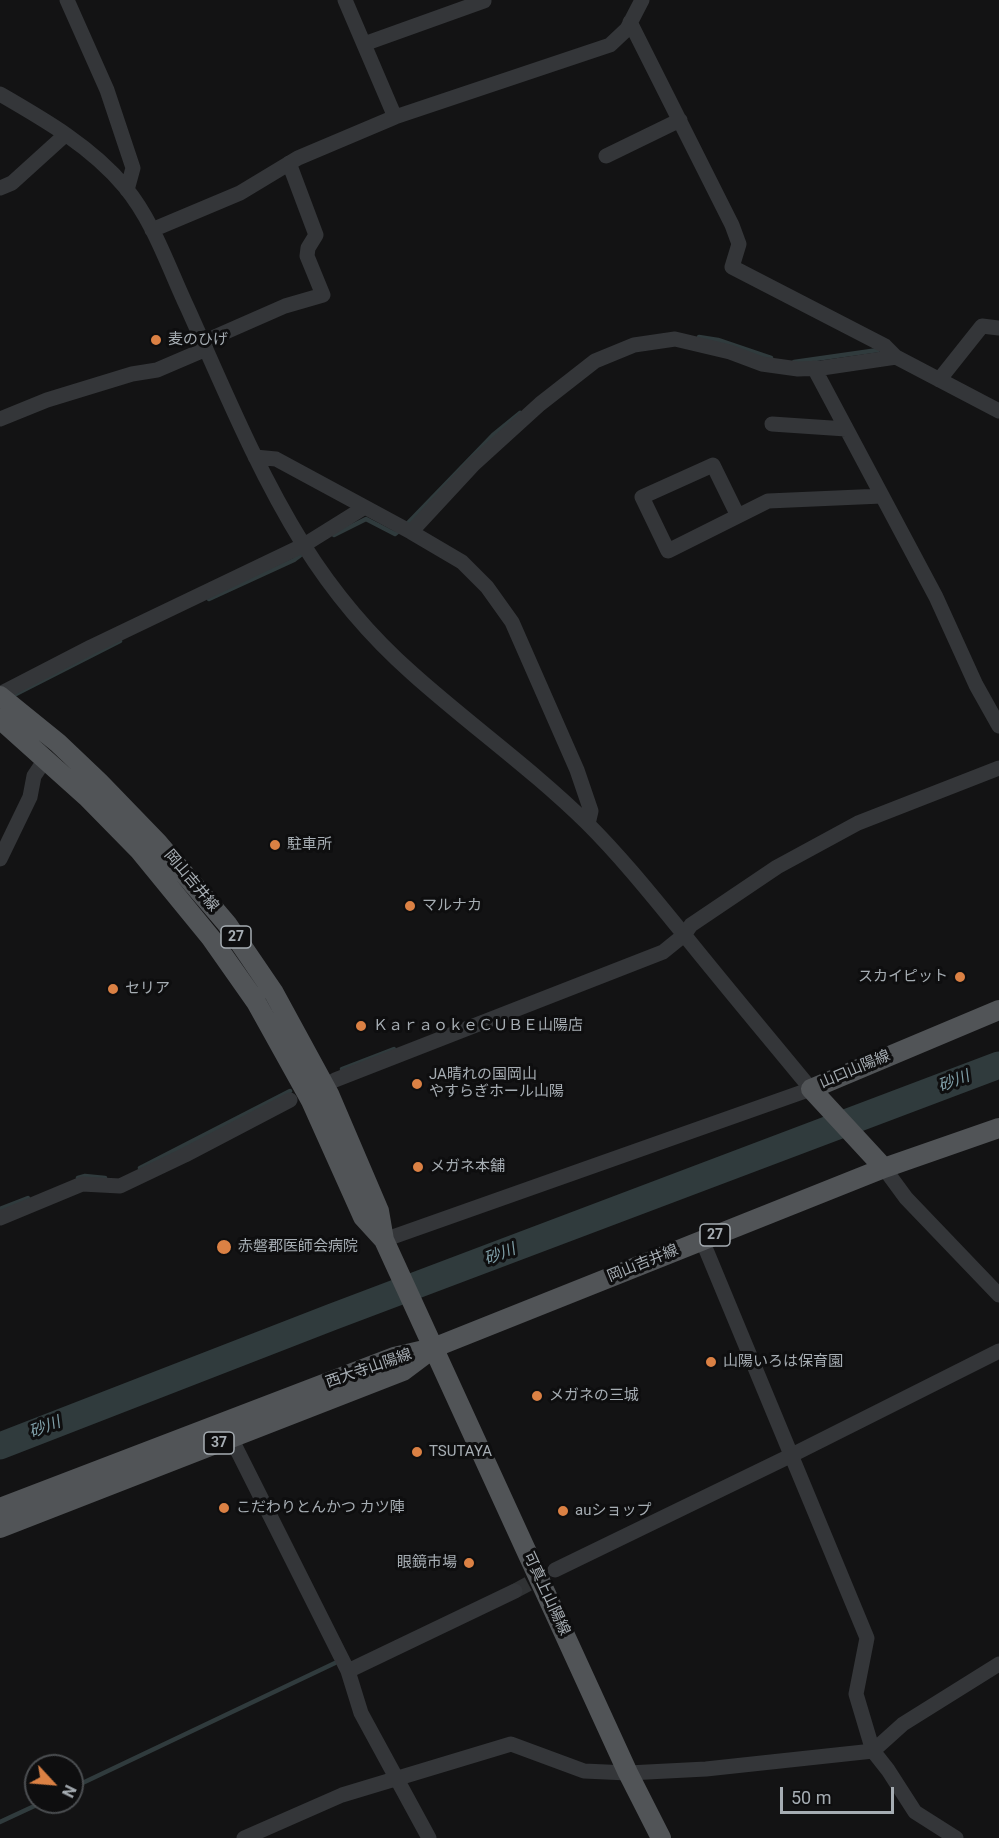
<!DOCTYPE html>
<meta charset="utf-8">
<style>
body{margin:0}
#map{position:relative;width:999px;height:1838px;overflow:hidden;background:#131314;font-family:Roboto,sans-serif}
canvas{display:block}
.north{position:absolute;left:24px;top:1754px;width:60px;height:60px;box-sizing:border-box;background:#0e0e0f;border:2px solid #4b4e51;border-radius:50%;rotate:116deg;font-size:16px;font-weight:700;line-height:24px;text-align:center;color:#a6adb3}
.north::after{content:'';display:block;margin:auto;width:21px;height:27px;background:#db8144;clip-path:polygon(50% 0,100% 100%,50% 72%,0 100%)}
.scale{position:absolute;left:780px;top:1787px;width:114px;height:27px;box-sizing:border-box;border:3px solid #a6adb3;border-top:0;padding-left:8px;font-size:18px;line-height:21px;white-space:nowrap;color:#a6adb3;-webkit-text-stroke:4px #0e0e0f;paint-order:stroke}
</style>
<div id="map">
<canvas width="999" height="1838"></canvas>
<div class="north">N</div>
<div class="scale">50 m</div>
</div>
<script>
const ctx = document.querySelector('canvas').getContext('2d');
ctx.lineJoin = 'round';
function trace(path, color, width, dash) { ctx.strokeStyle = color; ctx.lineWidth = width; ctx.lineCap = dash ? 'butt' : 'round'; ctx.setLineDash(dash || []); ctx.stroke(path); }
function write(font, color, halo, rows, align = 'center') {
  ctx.font = font + ' Roboto,"Noto Sans JP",sans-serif'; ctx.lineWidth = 6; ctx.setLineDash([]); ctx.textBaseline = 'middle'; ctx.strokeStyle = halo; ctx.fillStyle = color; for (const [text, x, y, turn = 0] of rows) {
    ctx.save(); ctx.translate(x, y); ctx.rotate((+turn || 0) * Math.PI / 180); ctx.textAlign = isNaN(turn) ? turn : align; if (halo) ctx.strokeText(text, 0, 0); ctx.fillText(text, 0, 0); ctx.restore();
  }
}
trace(new Path2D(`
 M699 337 718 340 771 358
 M794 362 878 350
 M406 525 493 435 520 413
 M334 535 366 519 395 534 400 530
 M209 599 294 560 306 551
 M12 696 120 641
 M342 1069 394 1049
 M140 1168 290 1091
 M78 1178 85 1176 105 1178
 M0 1209 28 1198
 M72 1788 335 1663
 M0 1822 43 1802`), '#303b3d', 4.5);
trace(new Path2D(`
 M0 1446 332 1317 999 1065`), '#303b3d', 27);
trace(new Path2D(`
 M515 1591 547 1574`), '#303234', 15, [15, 8]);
trace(new Path2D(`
 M67 0 107 90 133 168 127 190
 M345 0 395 117
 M630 22 732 225 739 244 732 267 885 346 896 357 999 411
 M364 44 484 1
 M0 94C45 120 92 147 125 187 154 222 169 269 188 309 224 389 257 470 303 544 333 592 371 637 413 674 470 725 532 769 587 823 623 859 654 898 686 937 727 988 769 1038 811 1089L384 1240
 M606 156 680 120
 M0 188 12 183 65 135
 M152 230 240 193 298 158 395 117 610 45 627 29 642 0
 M203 342 285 306 323 295 307 256 308 248 316 235 289 163
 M814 368 936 597 976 685 999 726
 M939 380 982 326 999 328
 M0 419 47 400 132 374 157 370 206 349
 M772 424 846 429
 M255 457 276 459 411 532 462 562 487 587 512 622 577 770 591 811 588 824
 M738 516 713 465 642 497 668 551 768 501 882 496
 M411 532 474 464 540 404 595 361 634 345 675 339 730 352 762 364 798 369 822 368 896 357
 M0 694 91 647 304 545 365 507
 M0 859 30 797 34 776 46 758
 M335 1080 663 952 684 935 691 925 777 867 858 823 999 768
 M884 1168 906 1198 999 1295
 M0 1218 82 1184 120 1186 185 1155 290 1100
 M702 1240 867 1638 856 1694 873 1751 888 1770 915 1812 956 1838
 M227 1430 348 1671 361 1713 429 1838
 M555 1570 792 1455 999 1351
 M348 1671 515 1591
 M244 1838 342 1795 511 1744 584 1771 628 1773 706 1769 873 1751 903 1724 999 1664`), '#343639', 15);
trace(new Path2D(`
 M0 696 58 743 99 782 158 843 227 924 274 993 329 1094 379 1211 384 1240 628 1773 661 1838
 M0 719 87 797 139 850 211 938 256 1002 311 1101 363 1217 384 1240
 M884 1168 811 1089 999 1010
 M0 1508 394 1357 433 1348 884 1168 999 1128
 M0 1528 403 1371 427 1353`), '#515457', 20);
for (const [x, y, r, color] of [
 [156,340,6,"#db8144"],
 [275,845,6,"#db8144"],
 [410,906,6,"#db8144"],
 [960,977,6,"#db8144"],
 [113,989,6,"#db8144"],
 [361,1026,6,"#db8144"],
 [417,1084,6,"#db8144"],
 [418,1167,6,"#db8144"],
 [224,1247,8,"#db8144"],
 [711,1362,6,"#db8144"],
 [537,1396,6,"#db8144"],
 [417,1452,6,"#db8144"],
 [224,1508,6,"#db8144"],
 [563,1511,6,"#db8144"],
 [469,1563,6,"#db8144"]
]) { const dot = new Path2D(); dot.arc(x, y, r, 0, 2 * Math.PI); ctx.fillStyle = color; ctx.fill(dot); trace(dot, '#0e0e0f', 2); }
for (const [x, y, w] of [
 [236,937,30],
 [715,1235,30],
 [219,1443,30]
]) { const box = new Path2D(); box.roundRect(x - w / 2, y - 11, w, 22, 4.5); ctx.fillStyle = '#0e0e0f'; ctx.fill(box); trace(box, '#a6adb3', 1.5); }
write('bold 14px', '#a6adb3', null, [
 ["27",236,937],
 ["27",715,1235],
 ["37",219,1443]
]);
write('15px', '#a6adb3', '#0e0e0f', [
 ["麦のひげ",168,340],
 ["駐車所",287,845],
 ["マルナカ",422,906],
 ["スカイピット",948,977,"right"],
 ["セリア",125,989],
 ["ＫａｒａｏｋｅＣＵＢＥ山陽店",373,1026],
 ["JA晴れの国岡山",429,1075],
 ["やすらぎホール山陽",429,1092],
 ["メガネ本舗",430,1167],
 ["赤磐郡医師会病院",238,1247],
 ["山陽いろは保育園",723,1362],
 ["メガネの三城",549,1396],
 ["TSUTAYA",429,1452],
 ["こだわりとんかつ カツ陣",236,1508],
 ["auショップ",575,1511],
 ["眼鏡市場",457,1563,"right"]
], 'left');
write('15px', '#a6adb3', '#0e0e0f', [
 ["岡山吉井線",191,881,50],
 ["山口山陽線",855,1070,-23],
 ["岡山吉井線",643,1264,-22],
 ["西大寺山陽線",369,1369,-19],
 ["可真上山陽線",546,1594,65]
]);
write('italic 16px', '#81a1aa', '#0e0e0f', [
 ["砂川",954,1082,-21],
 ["砂川",500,1255,-21],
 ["砂川",45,1428,-21]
]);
</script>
